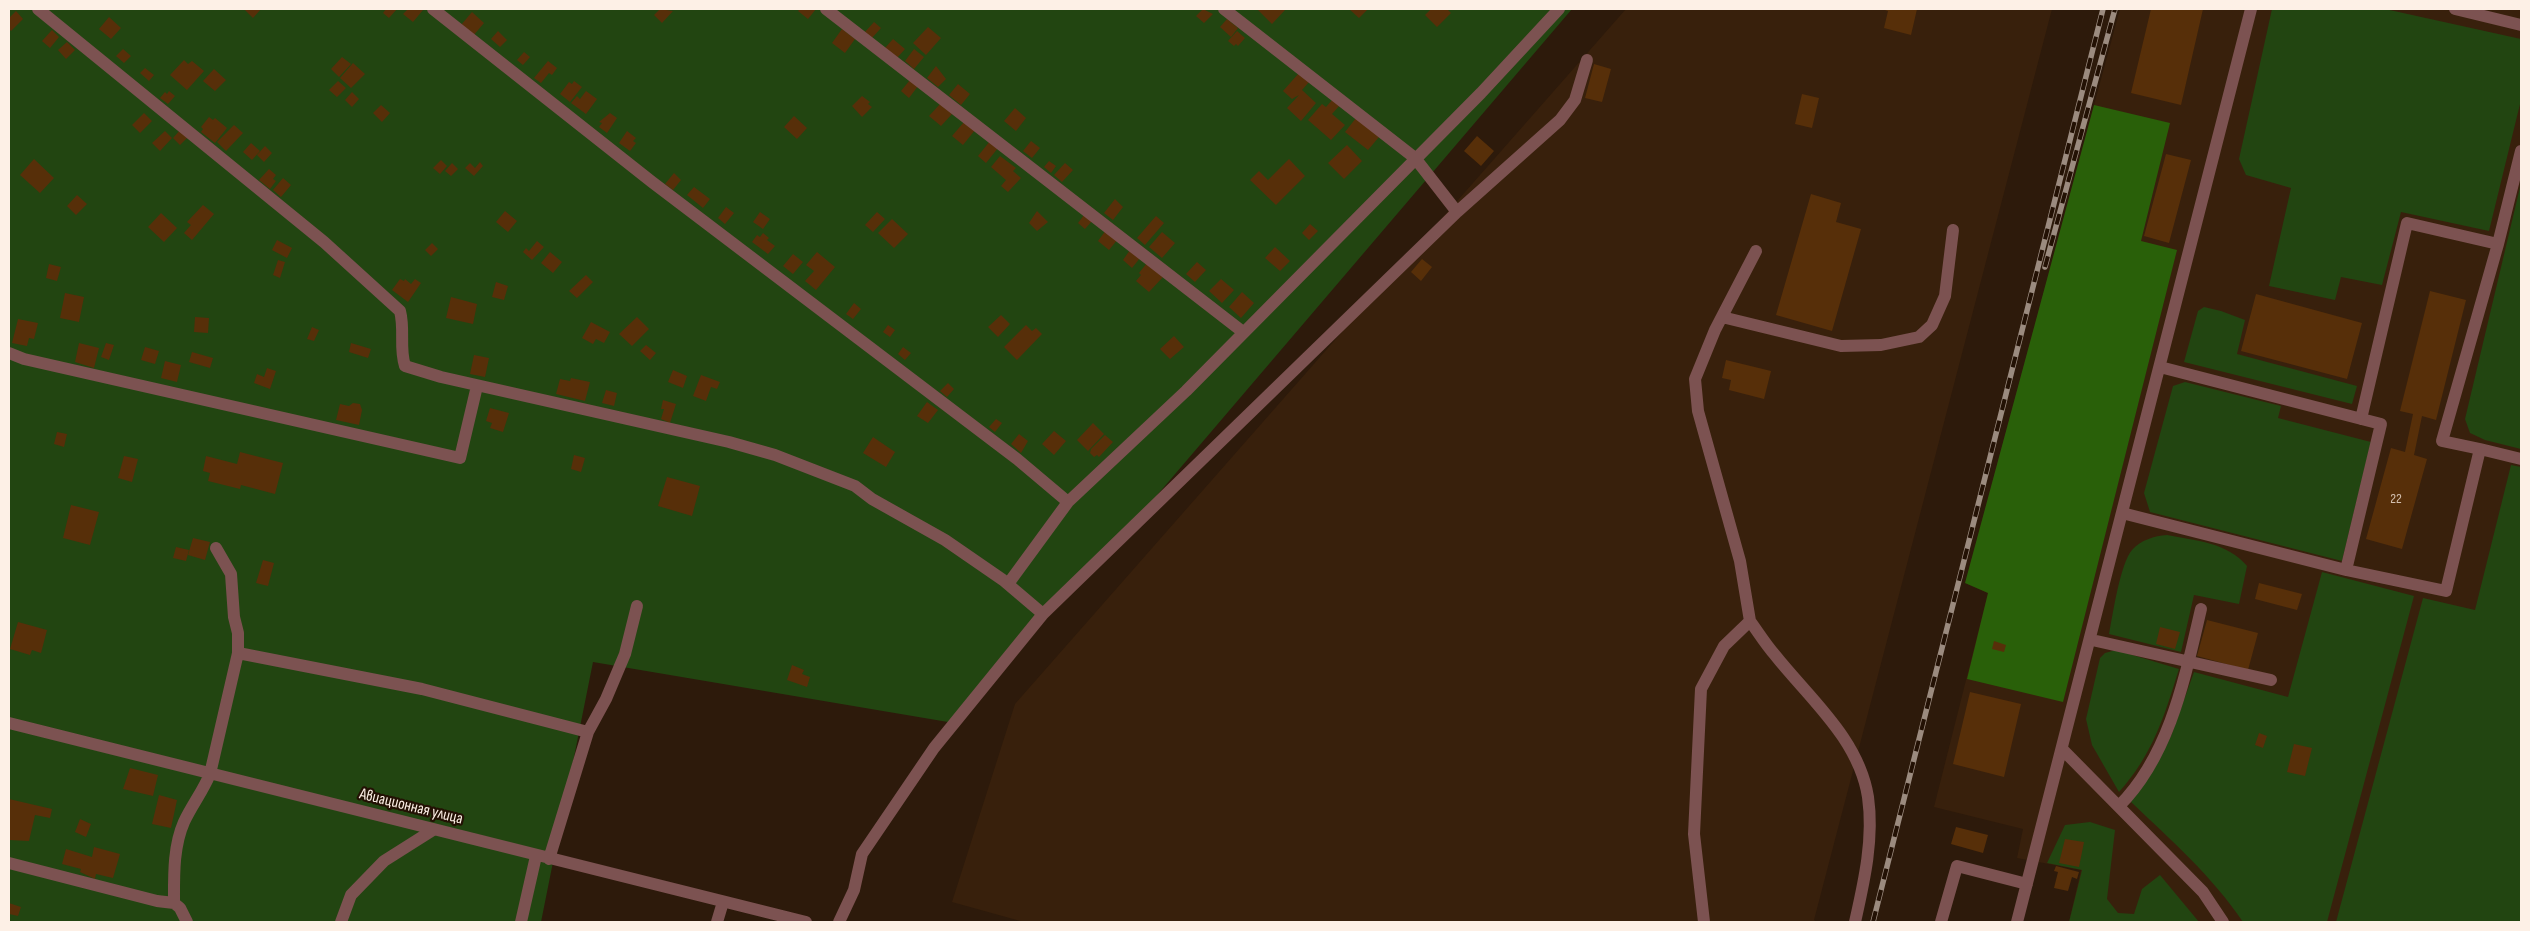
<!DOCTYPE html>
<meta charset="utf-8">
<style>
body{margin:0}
#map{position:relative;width:2530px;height:931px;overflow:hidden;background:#2d1a0b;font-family:"Sofia Sans Condensed",sans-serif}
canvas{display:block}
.frame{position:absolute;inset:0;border:10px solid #fdf0e6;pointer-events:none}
</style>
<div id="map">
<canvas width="2530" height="931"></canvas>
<div class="frame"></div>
</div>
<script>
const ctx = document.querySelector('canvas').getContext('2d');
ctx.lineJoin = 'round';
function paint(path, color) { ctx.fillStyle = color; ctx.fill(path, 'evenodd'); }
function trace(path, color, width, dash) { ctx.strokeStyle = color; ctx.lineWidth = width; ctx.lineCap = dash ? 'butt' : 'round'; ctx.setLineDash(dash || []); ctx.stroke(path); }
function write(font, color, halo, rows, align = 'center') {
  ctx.font = font + ' "Sofia Sans Condensed",sans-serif'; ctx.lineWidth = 4.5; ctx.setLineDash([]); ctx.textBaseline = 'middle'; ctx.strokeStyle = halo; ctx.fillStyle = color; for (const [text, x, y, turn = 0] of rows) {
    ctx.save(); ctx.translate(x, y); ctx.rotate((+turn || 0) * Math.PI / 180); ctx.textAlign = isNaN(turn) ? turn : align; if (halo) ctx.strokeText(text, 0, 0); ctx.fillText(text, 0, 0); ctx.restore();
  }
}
paint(new Path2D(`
 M1626 9H2052L1814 920 1817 922H1024L952 902 1015 704Z
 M2120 9H2521V922H2069L2081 870 2017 858 2023 829 1934 807 1988 593 1965 583Z`), '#38200c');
paint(new Path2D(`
 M9 9H1572L1100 562 948 722 593 662 541 922H9Z
 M2272 9H2385L2521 39V100L2489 231 2401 212 2382 285 2341 277 2335 300 2269 286 2291 188 2246 175 2239 159Z
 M2521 183V449L2485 440 2470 433 2465 419Z
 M2204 307 2221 311 2245 320 2237 354 2357 386 2352 404 2184 362 2198 311Z
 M2185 382 2281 406 2278 418 2371 442 2342 561 2150 512 2144 493 2173 386Z
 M2511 465 2521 467V922H2336L2423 598 2475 610Z
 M2167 535C2196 541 2227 542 2247 566L2239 604 2194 595 2181 652 2109 634C2113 614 2120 564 2132 550 2141 540 2154 536 2167 535Z
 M2322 572 2414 596 2327 922H2243C2212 876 2171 840 2131 802L2171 736 2194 672 2288 697Z
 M2116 650 2179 669C2164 717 2153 754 2119 792L2092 745 2086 719 2100 658 2105 653Z
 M2090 822 2115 830 2107 899 2118 913 2134 914 2142 889 2160 875 2199 922H2069L2082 870 2047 863 2065 825Z`), '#224511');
paint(new Path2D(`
 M2094 105 2170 123 2141 241 2177 250 2063 702 1967 679 1988 593 1965 583Z`), '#296009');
paint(new Path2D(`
 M244 9H261L253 18Z
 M386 9H397L389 18 383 13Z
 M408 9H421L423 10 413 22 403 14Z
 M660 9 673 11 662 23 654 15Z
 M800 9H816L808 19 798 11Z
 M1203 9 1213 14 1204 23 1196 16Z
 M1259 9H1283L1285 10 1272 24 1258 10Z
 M1349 9H1368L1359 18Z
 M1431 9H1447L1451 13 1437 27 1425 15Z
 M1882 9H1917L1911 35 1884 28 1888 11Z
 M2151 9H2203L2181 105 2131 93Z
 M16 11 23 19 11 31 9 29V18Z
 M472 12 484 23 473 36 461 25Z
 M109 17 121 28 111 39 99 29Z
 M1227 19 1238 28 1231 37 1220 27Z
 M874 22 881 28 872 38 865 32Z
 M928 27 941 38 926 55 913 43Z
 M842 29 855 39 845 53 832 43Z
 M52 30 59 37 50 48 42 41Z
 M498 31 507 40 500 47 491 39Z
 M1237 31 1245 38 1238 46 1236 44 1234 46 1228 41Z
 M893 39 905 49 897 58 885 48Z
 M67 42 75 50 66 59 58 50Z
 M123 49 131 56 124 63 116 56Z
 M914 49 924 57 914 69 905 61Z
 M524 52 530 57 523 65 517 60Z
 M342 57 351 64 339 77 331 69Z
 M184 60 188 64 192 61 204 71 187 90 170 75Z
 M548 61 557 68 552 75 549 73 541 83 534 78Z
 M353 63 365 74 351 88 340 78Z
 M1594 64 1611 69 1602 102 1585 98Z
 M936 66 946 79 938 87 927 78Z
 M145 68 154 75 149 81 140 73Z
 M214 69 226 80 215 91 203 81Z
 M1299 73 1309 82 1302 90 1316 103 1301 121 1287 108 1299 95 1292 99 1283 91Z
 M910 80 918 86 909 98 901 91Z
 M338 81 346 88 337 97 329 90Z
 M574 81 582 87 570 102 560 94 569 82 572 84Z
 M958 84 970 94 961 105 949 95Z
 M169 91 175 96 168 104 160 98 165 92 167 94Z
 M586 91 597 99 586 114 571 103 577 96 580 99Z
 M352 92 359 99 352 107 345 100Z
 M1802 94 1819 98 1812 128 1795 124Z
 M862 96 870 102 868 104 872 107 862 117 852 106Z
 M1333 99 1340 105 1332 114 1345 125 1331 140 1308 120 1322 104 1326 107Z
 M940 104 952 114 941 126 929 116Z
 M381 105 390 113 382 122 373 113Z
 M1015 108 1026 118 1016 131 1004 121Z
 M144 113 152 121 140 133 132 125Z
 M610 113 617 118 607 133 599 127 602 123 599 122Z
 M794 116 807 128 797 139 784 127Z
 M209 117 213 120 215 118 227 128 215 143 201 132 203 129 201 127Z
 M1356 118 1379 137 1368 150 1345 132Z
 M964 122 975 130 963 145 952 136Z
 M234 125 243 133 226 151 217 142Z
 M181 129 189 136 180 145 173 138Z
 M165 131 172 138 160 151 152 143Z
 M627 131 636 138 633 141 636 143 630 151 619 143Z
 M1477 136 1494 151 1481 166 1464 151Z
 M990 141 998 148 986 163 978 156Z
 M1031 141 1040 148 1032 158 1023 151Z
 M251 143 260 151 252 160 243 152Z
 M1347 145 1362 161 1344 179 1328 163Z
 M265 146 272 153 264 162 257 155Z
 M2166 154 2191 160 2169 243 2144 236Z
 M1000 156 1016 168 1013 171 1021 178 1008 192 1001 186 1006 180 991 167Z
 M34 159 54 178 40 193 20 175Z
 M1289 159 1305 176 1276 205 1250 180 1259 171 1268 180Z
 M441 160 447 166 440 174 433 168Z
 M1049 161 1056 166 1051 173 1044 167Z
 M480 162 483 166 474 176 465 168 470 163 475 168Z
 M452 163 458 169 451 176 445 171Z
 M1065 163 1073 170 1062 182 1054 175Z
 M269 169 276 175 273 179 276 181 270 189 259 180Z
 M674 173 681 180 673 190 665 184Z
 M283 178 291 185 281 197 273 190Z
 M694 187 710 199 703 208 687 195Z
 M1811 194 1841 203 1836 222 1861 229 1832 331 1776 315Z
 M77 195 87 204 76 215 67 206Z
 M1115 199 1123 207 1113 220 1104 213Z
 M203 205 214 214 192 240 184 233 191 225 187 222Z
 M726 207 734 213 725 224 718 218Z
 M505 211 517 221 508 232 496 222Z
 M1037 211 1048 222 1037 231 1029 223Z
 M760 212 770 219 763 229 753 222Z
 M877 212 885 219 873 232 865 225Z
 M161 213 177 228 164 242 148 227Z
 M1084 215 1092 221 1085 229 1078 223Z
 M1156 216 1164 223 1145 245 1137 238Z
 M892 219 908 234 894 248 878 233Z
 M1310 224 1318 231 1309 240 1302 233Z
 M1106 230 1118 239 1109 250 1098 241Z
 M1162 232 1175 243 1162 258 1149 247Z
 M763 233 769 238 767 240 775 246 768 254 752 242 757 235 760 237Z
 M277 240 292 248 287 258 272 250Z
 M537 241 544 247 532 260 523 252 526 248 529 251Z
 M432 243 438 249 431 256 425 250Z
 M1275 247 1290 261 1280 271 1265 258Z
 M1130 250 1140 258 1132 268 1123 260Z
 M550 252 562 262 553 273 541 263Z
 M817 252 835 267 816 290 805 281 814 271 806 265Z
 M793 254 803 262 793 274 783 266Z
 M1422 259 1432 267 1421 281 1411 272Z
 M278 260 285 262 280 278 273 275Z
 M1197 262 1206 270 1195 282 1186 274Z
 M1147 263 1163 277 1149 292 1136 281 1141 275 1139 273Z
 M49 264 61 267 57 281 46 278Z
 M586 275 593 282 577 298 569 291Z
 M400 279 404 281 405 279 411 284 415 279 421 283 408 302 392 290Z
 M1221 279 1234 290 1222 303 1209 291Z
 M496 282 508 286 504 300 492 297Z
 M2430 291 2466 300 2436 420 2422 416 2414 455 2427 459 2402 549 2366 539 2391 448 2405 452 2413 414 2400 411Z
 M1242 292 1254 303 1241 318 1229 307Z
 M65 293 84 297 79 322 60 318Z
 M2256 294 2362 323 2347 379 2241 351Z
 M451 297 477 304 473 324 446 318Z
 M854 303 861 309 853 319 846 314Z
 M1001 315 1010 324 998 337 988 327Z
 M195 317 209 318 208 333 194 332Z
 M637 317 649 329 632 346 619 334Z
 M18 319 38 323 34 339 29 338 27 346 12 343Z
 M591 322 610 332 604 343 596 339 593 344 582 338Z
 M888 325 895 330 890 337 883 332Z
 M1026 325 1032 331 1036 328 1042 334 1017 360 1004 347Z
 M312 327 319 330 314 341 307 339Z
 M1174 336 1184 347 1170 359 1160 349Z
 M79 343 99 348 94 368 75 362Z
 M106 343 114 345 109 360 101 357Z
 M351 343 371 349 368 358 349 352Z
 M646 345 656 353 650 360 640 351Z
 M145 347 159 351 155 364 141 360Z
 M903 347 911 353 905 360 898 354Z
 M192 352 213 358 210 368 189 362Z
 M474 355 489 358 485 377 470 374Z
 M1726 360 1771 371 1764 399 1729 390 1731 380 1722 378Z
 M165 361 181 365 177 382 161 378Z
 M267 368 276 371 270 389 254 383 257 374 264 377Z
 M673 370 687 376 683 388 668 382Z
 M701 375 720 382 717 389 711 387 706 401 693 396Z
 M571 378 590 382 585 401 556 394 560 379 570 381Z
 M948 383 954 389 947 397 940 391Z
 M606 390 617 393 614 406 602 403Z
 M663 400 676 404 670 423 661 419 664 409H661Z
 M927 402 938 410 928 423 917 416Z
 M353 403 360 404 362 410 359 425 336 420 340 404 349 406Z
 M490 408 509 413 503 432 490 428 492 423 486 421Z
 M996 419 1002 423 995 432 989 427Z
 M1093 423 1104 434 1088 451 1077 440Z
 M1054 431 1066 441 1054 455 1042 444Z
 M57 432 67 434 64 447 54 444Z
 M1019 434 1028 441 1021 453 1011 444Z
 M1105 435 1113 442 1099 457 1097 455 1094 457 1090 453 1091 449Z
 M873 437 895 452 886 467 863 453Z
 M240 452 283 463 275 494 241 485 240 489 208 481 210 473 203 471 206 456 237 464Z
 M574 455 585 458 581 472 571 469Z
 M124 456 138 459 132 482 118 478Z
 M667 477 700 486 692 516 658 506Z
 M71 505 99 512 90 545 63 538Z
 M193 538 210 542 205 560 188 555Z
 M176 547 189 550 186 561 173 558Z
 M263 560 274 563 268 586 256 583Z
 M2259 583 2302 594 2297 610 2255 599Z
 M2207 620 2258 633 2248 670 2197 656Z
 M18 622 47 630 41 653 32 650 30 655 10 649Z
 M2160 627 2180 632 2175 649 2156 644Z
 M1994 641 2006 645 2004 652 1992 649Z
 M792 665 804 670 802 674 810 677 807 687 787 680Z
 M1970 692 2021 704 2004 777 1953 764Z
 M2259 733 2267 736 2263 748 2255 745Z
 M2294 744 2312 748 2305 776 2287 772Z
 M130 768 158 775 153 796 123 789Z
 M159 795 177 800 171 828 152 824Z
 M9 799 52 809 50 818 35 815 29 841 9 840Z
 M80 819 91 824 86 837 75 832Z
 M1956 827 1988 835 1983 853 1951 844Z
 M2065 839 2084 842 2079 867 2059 863Z
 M94 847 120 854 113 878 96 874 95 879 80 872 81 869 62 864 66 849 92 857Z
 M2056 866 2079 872 2077 879 2072 877 2068 891 2054 888 2058 872 2054 871Z
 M9 903 21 907 18 916 9 914Z`), '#572f09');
trace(new Path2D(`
 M38 9 324 242 400 311C405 330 399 348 405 366L441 377 729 442 775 455 855 486 872 499 945 540 1003 580 1043 614
 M433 9 652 182 1017 459 1068 502
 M826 9 1243 332
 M1224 9 1415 158 1457 212
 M2455 9 2521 25
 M1722 317 1841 346 1881 345 1919 337 1932 325 1945 296 1953 230
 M9 353 24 359 460 458 477 386
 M2160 367 2381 424 2346 570
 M2361 419 2407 223 2498 244
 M2480 449 2442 441 2498 244 2521 151
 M2122 513 2346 570 2446 591 2480 449 2521 459
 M1008 584 1068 502 1186 391 1481 93 1559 9
 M1750 621C1758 632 1766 645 1775 655 1809 698 1859 739 1868 797 1874 839 1864 882 1855 922
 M2092 640 2271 680
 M238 653 422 689 588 732
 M9 723 806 922
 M2062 749 2203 892 2223 922
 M2119 806C2170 755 2185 677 2201 609
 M549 859 588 732 606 699 625 654 637 606
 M9 863 157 901 174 903C174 876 173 847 184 822 192 805 203 791 210 774L238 653V633L234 617 231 574 216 548
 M174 903 180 908 187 922
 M341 922 351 895 384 861 433 830
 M521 922 536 856
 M717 922 723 902
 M839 922 854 890 862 854 934 748 1043 614 1457 212 1560 120 1575 100 1587 60
 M1704 922 1694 834 1701 689 1724 646 1750 621 1740 561 1698 411 1695 379 1715 330 1756 251
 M1941 922 1957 866 2027 884
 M2017 922C2097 618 2173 313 2251 9`), '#7c5251', 12);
const rail = new Path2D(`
 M2045 267 2115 9
 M1873 922 2103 9`);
trace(rail, '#9b8b7f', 5.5);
trace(rail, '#231104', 4, [11]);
write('14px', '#d4c0af', null, [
 ["22",2396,499]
]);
write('16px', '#fdf0e6', '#231104', [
 ["Авиационная улица",411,807,14]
]);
</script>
